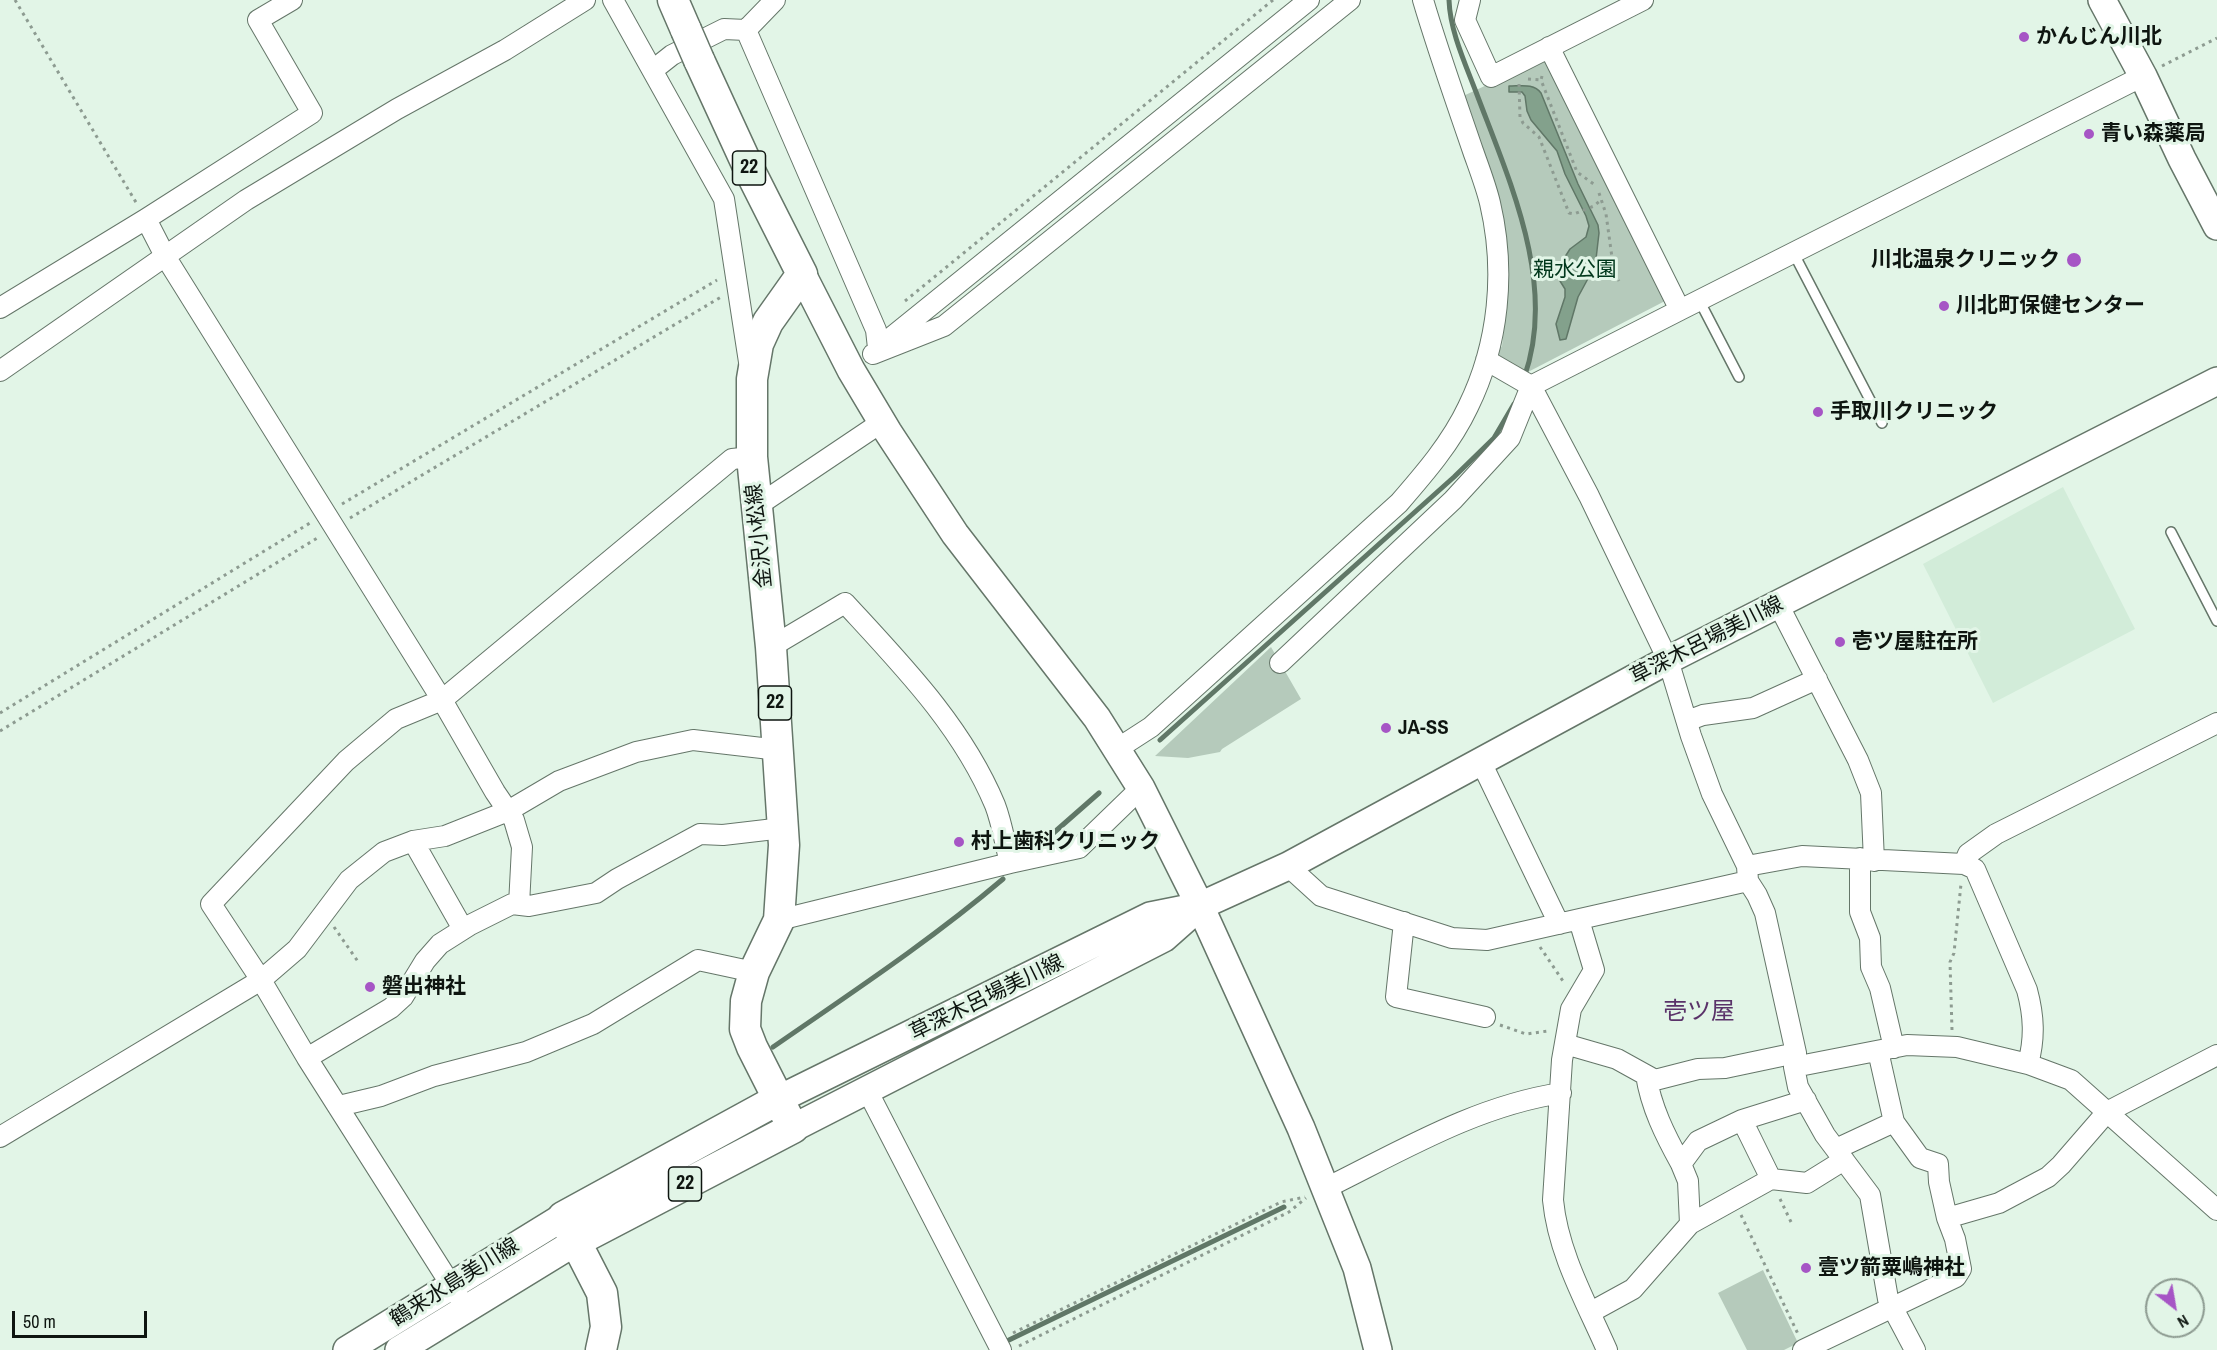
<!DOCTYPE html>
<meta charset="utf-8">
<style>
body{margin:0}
#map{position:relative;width:2217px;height:1350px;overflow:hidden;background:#e2f5e7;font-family:"Archivo Narrow",sans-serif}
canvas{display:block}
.north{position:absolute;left:2145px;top:1278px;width:60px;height:60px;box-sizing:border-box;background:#e2f5e7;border:2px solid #8d9b91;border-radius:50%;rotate:149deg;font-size:16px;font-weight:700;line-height:24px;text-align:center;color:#0e1510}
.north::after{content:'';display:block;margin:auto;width:21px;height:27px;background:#a655c5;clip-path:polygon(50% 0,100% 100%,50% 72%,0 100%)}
.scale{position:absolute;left:12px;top:1311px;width:135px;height:27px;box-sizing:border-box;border:3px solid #0e1510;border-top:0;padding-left:8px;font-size:18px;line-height:21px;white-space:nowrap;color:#0e1510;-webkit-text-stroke:4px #e2f5e7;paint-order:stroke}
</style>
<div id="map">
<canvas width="2217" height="1350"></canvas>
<div class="north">N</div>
<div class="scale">50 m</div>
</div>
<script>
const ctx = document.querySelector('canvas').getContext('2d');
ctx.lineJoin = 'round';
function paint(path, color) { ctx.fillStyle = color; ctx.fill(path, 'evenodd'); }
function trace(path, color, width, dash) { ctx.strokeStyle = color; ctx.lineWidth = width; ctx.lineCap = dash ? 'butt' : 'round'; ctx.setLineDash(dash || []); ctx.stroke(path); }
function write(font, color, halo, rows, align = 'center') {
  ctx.font = font + ' "Archivo Narrow","Noto Sans JP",sans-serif'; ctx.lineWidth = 6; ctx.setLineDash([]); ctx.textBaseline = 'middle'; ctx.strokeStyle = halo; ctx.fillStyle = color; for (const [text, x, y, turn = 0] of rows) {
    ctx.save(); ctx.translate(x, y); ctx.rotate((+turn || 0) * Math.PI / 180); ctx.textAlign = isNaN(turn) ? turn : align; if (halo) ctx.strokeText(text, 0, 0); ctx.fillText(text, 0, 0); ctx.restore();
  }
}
paint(new Path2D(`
 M2063 487 2135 629 1993 703 1923 564Z`), '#d2ecd9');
paint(new Path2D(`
 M1545 58 1665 301 1526 373 1496 355 1502 346 1508 292 1502 208 1461 97Z
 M1271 647 1301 699 1222 749 1220 752 1188 758 1155 756Z
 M1763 1270 1798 1343 1784 1350H1747L1718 1293Z`), '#b5cabb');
const water = new Path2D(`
 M1509 86C1521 86 1534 83 1541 93L1578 184 1598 225 1599 233 1596 259 1591 273 1578 297 1566 339 1560 340 1556 324 1565 297V289L1560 281 1563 260 1570 249 1586 237 1589 226 1586 216 1565 174 1557 151 1531 120 1527 111 1525 96 1522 92H1509Z`);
paint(water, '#83a18c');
trace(water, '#607767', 1.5);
trace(new Path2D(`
 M1449 0C1450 31 1465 63 1476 92 1509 180 1558 284 1524 378
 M1160 740 1454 477 1494 438 1514 404
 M1050 836 1099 793
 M773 1047C851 993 930 941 1003 879
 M1009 1340 1284 1207`), '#607767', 5);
const lane = new Path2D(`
 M1793 252 1882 423
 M1699 300 1739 377
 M2171 532 2217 621`);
const street = new Path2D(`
 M613 0 724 199 749 362
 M1470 0 1465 20 1491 77 1643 0
 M746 30 876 330 878 348
 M1549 47 1680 310 1531 386 1589 496 1668 660 1691 736 1712 794 1747 866 1748 881 1757 895 1765 913 1796 1053 1794 1067 1798 1087 1825 1135 1870 1195 1888 1299 1915 1350
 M653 70 672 55 724 29 746 30 775 0
 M146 219 165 256 442 700 495 792 514 820 522 847 519 905
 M0 308 146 219 312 113 258 20 292 0
 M1680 310 2143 76
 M883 344 1309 0
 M873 354 944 326 1350 0
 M0 371 246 200 397 109 505 50 585 0
 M757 506 882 422
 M1778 604 1858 760 1871 793 1874 861
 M771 647 845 603C902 665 962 726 995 805 1002 823 1005 844 1010 863
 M1280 663 1453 500 1510 438 1531 386 1486 360
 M1687 721 1703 715 1753 708 1817 679
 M1117 749 1151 727 1399 503C1425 473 1451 443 1468 407 1499 344 1506 271 1490 203 1486 186 1479 168 1473 151 1456 101 1438 51 1423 0
 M1481 762 1559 924
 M413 841 463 929
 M1860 858V912L1870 938 1871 967 1880 988 1894 1048
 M1964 864 1968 854 1996 834 2217 723
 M1288 866 1321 896 1452 938 1487 940 1748 881
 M1747 866 1802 856 1964 864 1975 869 2027 990C2034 1016 2035 1038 2028 1064
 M779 920 1010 863 1079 848 1141 788
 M1579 920 1594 970 1571 1009 1562 1060 1553 1200C1558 1253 1586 1302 1607 1350
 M1404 922 1396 997 1485 1017
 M1565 1044 1617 1059 1655 1080 1698 1069 1725 1068 1796 1053
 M1878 1051 1894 1122 1920 1158 1938 1164 1939 1182 1947 1218
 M307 1058 391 1008 403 997 425 961 440 944 470 925 512 904 529 906 596 893 617 879 700 834 723 835 783 828
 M1794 1067 1907 1045 1957 1047 2028 1064 2071 1080 2217 1210
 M1646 1075C1651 1107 1665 1135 1681 1164
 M867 1090 1001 1350
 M339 1106 381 1096 434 1076 526 1052 593 1024 698 960 754 972
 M1742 1120 1771 1179
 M0 1137 261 980 297 949 349 880 384 852 413 841 445 836 508 811 559 781 636 752 693 740 779 750
 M1836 1149 1894 1122
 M1326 1188C1403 1150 1476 1106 1561 1093
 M1690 1224 1688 1181 1681 1164 1698 1141 1742 1120 1806 1100
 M458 1296 307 1058 261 980 211 904 346 761 396 719 442 700 732 459 752 457
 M1591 1312 1633 1289 1690 1224 1771 1179 1807 1183 1844 1160
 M1803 1350 1956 1277 1961 1269 1955 1239 1947 1218 1999 1203 2048 1177 2061 1165 2107 1112 2217 1055`);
const secondary = new Path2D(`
 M2102 0 2143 76 2182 159 2217 226
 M802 274 851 370 888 432 955 534 1097 718 1141 788 1200 906 1301 1128 1357 1268 1378 1350
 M777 1100 1150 916 1200 906 1288 866 1668 660 2217 381
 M793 1128 1164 938 1199 907
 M347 1350 563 1217
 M399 1350 577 1241`);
const primary = new Path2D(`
 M673 0 686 30
 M577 1241 793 1128 752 1047 745 1029 746 1001 754 972 779 920 784 845 771 647 752 457V379L758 344 768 322 802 274 751 173 699 60
 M601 1350 606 1327 602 1293 563 1217 777 1100`);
trace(lane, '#657669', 12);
trace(street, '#657669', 22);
trace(secondary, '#657669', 30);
trace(primary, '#657669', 33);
trace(new Path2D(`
 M15 0 137 204
 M2162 66 2217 38
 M1542 76 1541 80 1577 172 1595 185
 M1528 79 1541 80
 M1519 84 1520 117 1523 123 1539 137 1569 213 1574 214 1594 206 1601 200
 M1599 193 1606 214 1614 272 1619 281
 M905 301 1273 0
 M342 504 717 280
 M350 518 721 297
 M0 713 310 523
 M0 731 319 537
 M334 927 359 963
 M1540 947 1565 984
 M1500 1025 1526 1034 1548 1031
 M1952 1030 1950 962 1954 953 1961 884
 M1780 1199 1792 1224
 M1741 1215 1798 1334
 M1013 1333 1281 1202 1305 1197
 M1019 1346 1289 1212 1306 1198`), '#8d9b91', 3, [3, 4.5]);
trace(lane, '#fff', 9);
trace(street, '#fff', 20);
trace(secondary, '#fff', 27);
trace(primary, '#fff', 30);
const primaryBridge = new Path2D(`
 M686 30 699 60`);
trace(primaryBridge, '#657669', 33, []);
trace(primaryBridge, '#fff', 30);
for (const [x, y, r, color] of [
 [2024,37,6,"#a655c5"],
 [2089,134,6,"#a655c5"],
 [2074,260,8,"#a655c5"],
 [1944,306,6,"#a655c5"],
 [1818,412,6,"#a655c5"],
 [1840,642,6,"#a655c5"],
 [1386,728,6,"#a655c5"],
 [959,842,6,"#a655c5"],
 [370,987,6,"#a655c5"],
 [1806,1268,6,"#a655c5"]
]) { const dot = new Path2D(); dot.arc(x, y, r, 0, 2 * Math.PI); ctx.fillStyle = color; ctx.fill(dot); trace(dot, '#e2f5e7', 2); }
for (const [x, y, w] of [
 [749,168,33],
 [775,703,33],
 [685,1184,33]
]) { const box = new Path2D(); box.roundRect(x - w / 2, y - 17, w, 34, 4.5); ctx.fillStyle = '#e2f5e7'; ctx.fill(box); trace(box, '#0e1510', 1.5); }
write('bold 20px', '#0e1510', null, [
 ["22",749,168],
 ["22",775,703],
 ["22",685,1184]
]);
write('bold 21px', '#0e1510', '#e2f5e7', [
 ["かんじん川北",2036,37],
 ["青い森薬局",2101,134],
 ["川北温泉クリニック",2060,260,"right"],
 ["川北町保健センター",1956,306],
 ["手取川クリニック",1830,412],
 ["壱ツ屋駐在所",1852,642],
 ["JA-SS",1398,728],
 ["村上歯科クリニック",971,842],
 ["磐出神社",382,987],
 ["壹ツ箭粟嶋神社",1818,1268]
], 'left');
write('21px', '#00371b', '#e2f5e7', [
 ["親水公園",1575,270]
]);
write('21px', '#0e1510', '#e2f5e7', [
 ["金沢小松線",760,536,-96],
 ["草深木呂場美川線",1707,641,-27],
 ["草深木呂場美川線",987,998,-26],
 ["鶴来水島美川線",455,1283,-32]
]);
write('24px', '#5a3269', '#e2f5e7', [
 ["壱ツ屋",1699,1013]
]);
</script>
